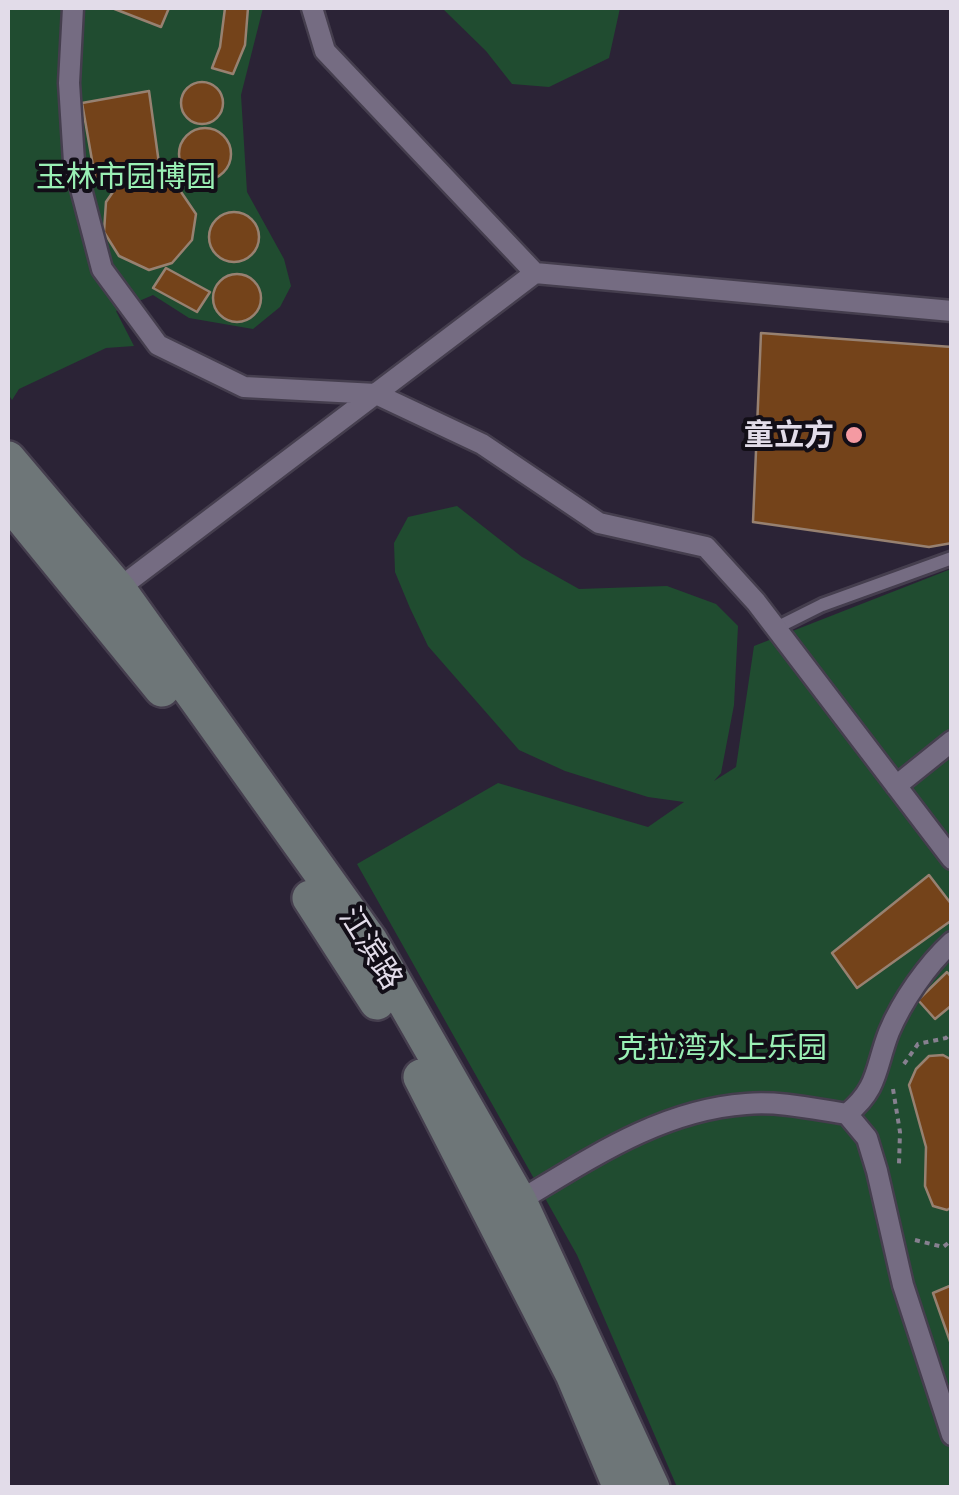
<!DOCTYPE html>
<meta charset="utf-8">
<style>
body{margin:0}
#map{position:relative;width:959px;height:1495px;overflow:hidden;background:#2b2336;font-family:Barlow,sans-serif}
canvas{display:block}
.frame{position:absolute;inset:0;border:10px solid #e2dce9;pointer-events:none}
</style>
<div id="map">
<canvas width="959" height="1495"></canvas>
<div class="frame"></div>
</div>
<script>
const ctx = document.querySelector('canvas').getContext('2d');
ctx.lineJoin = 'round';
function paint(path, color) { ctx.fillStyle = color; ctx.fill(path, 'evenodd'); }
function trace(path, color, width, dash) { ctx.strokeStyle = color; ctx.lineWidth = width; ctx.lineCap = dash ? 'butt' : 'round'; ctx.setLineDash(dash || []); ctx.stroke(path); }
function write(font, color, halo, rows, align = 'center') {
  ctx.font = font + ' Barlow,"Noto Sans SC",sans-serif'; ctx.lineWidth = 8; ctx.setLineDash([]); ctx.textBaseline = 'middle'; ctx.strokeStyle = halo; ctx.fillStyle = color; for (const [text, x, y, turn = 0] of rows) {
    ctx.save(); ctx.translate(x, y); ctx.rotate((+turn || 0) * Math.PI / 180); ctx.textAlign = isNaN(turn) ? turn : align; if (halo) ctx.strokeText(text, 0, 0); ctx.fillText(text, 0, 0); ctx.restore();
  }
}
paint(new Path2D(`
 M8 8H263L241 95 247 192 284 259 291 286 280 307 253 329 189 318 153 295 116 311 134 346 106 348 19 389 12 400 8 394Z
 M442 8H620L609 58 549 87 512 84 486 51Z
 M457 506 522 557 579 589 667 586 716 604 738 626 734 705 721 773 714 781 736 767 754 646 951 569V1487H677L577 1255 357 864 498 783 648 827 684 802 648 797 565 771 519 750 428 646 410 608 395 572 394 543 408 517Z`), '#204c30');
const building = new Path2D(`
 M112 8H169L161 27Z
 M225 8H248L245 45 233 74 212 68 220 47Z
 M181 103a21 21 0 1 1 42 0a21 21 0 1 1-42 0Z
 M149 91 160 171 96 183 82 103Z
 M179 154a26 26 0 1 1 52 0a26 26 0 1 1-52 0Z
 M145 178 177 186 196 214 192 240 172 263 149 270 119 256 104 232 106 202 115 189Z
 M209 237a25 25 0 1 1 50 0a25 25 0 1 1-50 0Z
 M166 268 210 292 197 312 153 288Z
 M213 298a24 24 0 1 1 48 0a24 24 0 1 1-48 0Z
 M761 333 952 347V543L929 547 753 522Z
 M929 875 952 905V920L857 988 832 953Z
 M947 972 952 978V1005L935 1019 918 1000Z
 M943 1055 952 1060V1207L947 1210 933 1206 925 1186 926 1147 909 1085 916 1069 929 1056Z
 M952 1285V1347L933 1293Z`);
paint(building, '#74431a');
trace(building, '#978171', 2.5);
const service = new Path2D(`
 M776 628 822 605 952 558`);
const pedestrian = new Path2D(`
 M73 8 69 83 74 162 102 269 158 345 244 387 376 394 482 444 599 523 706 547 756 602 952 859
 M312 8 325 51 535 273 952 311
 M118 589 535 273
 M896 786 952 741
 M847 1114 867 1138 877 1171 903 1285 952 1435
 M519 1201C591 1158 661 1110 746 1104 780 1101 814 1109 847 1114 879 1088 875 1068 889 1032 902 1001 927 965 952 942`);
const secondary = new Path2D(`
 M8 459 118 589 370 941 519 1201 652 1488
 M8 500 162 689
 M310 898 377 1002
 M421 1077 573 1374 621 1488`);
trace(service, '#453e4e', 18);
trace(pedestrian, '#453e4e', 25);
trace(secondary, '#453e4e', 40);
trace(new Path2D(`
 M904 1064 918 1044 946 1038 952 1032
 M893 1089 900 1132 899 1164
 M915 1240 943 1247 952 1240`), '#878090', 4, [5, 5]);
trace(service, '#756c82', 12);
trace(pedestrian, '#756c82', 20);
trace(secondary, '#6e7678', 35);
for (const [x, y, r, color] of [
 [854,435,10,"#f49aa2"]
]) { const dot = new Path2D(); dot.arc(x, y, r, 0, 2 * Math.PI); ctx.fillStyle = color; ctx.fill(dot); trace(dot, '#120e17', 4); }
write('30px', '#9af0b5', '#120e17', [
 ["玉林市园博园",126,177],
 ["克拉湾水上乐园",722,1048]
]);
write('bold 30px', '#e2dce9', '#120e17', [
 ["童立方",834,435]
], 'right');
write('30px', '#e2dce9', '#120e17', [
 ["江滨路",371,948,58]
]);
</script>
